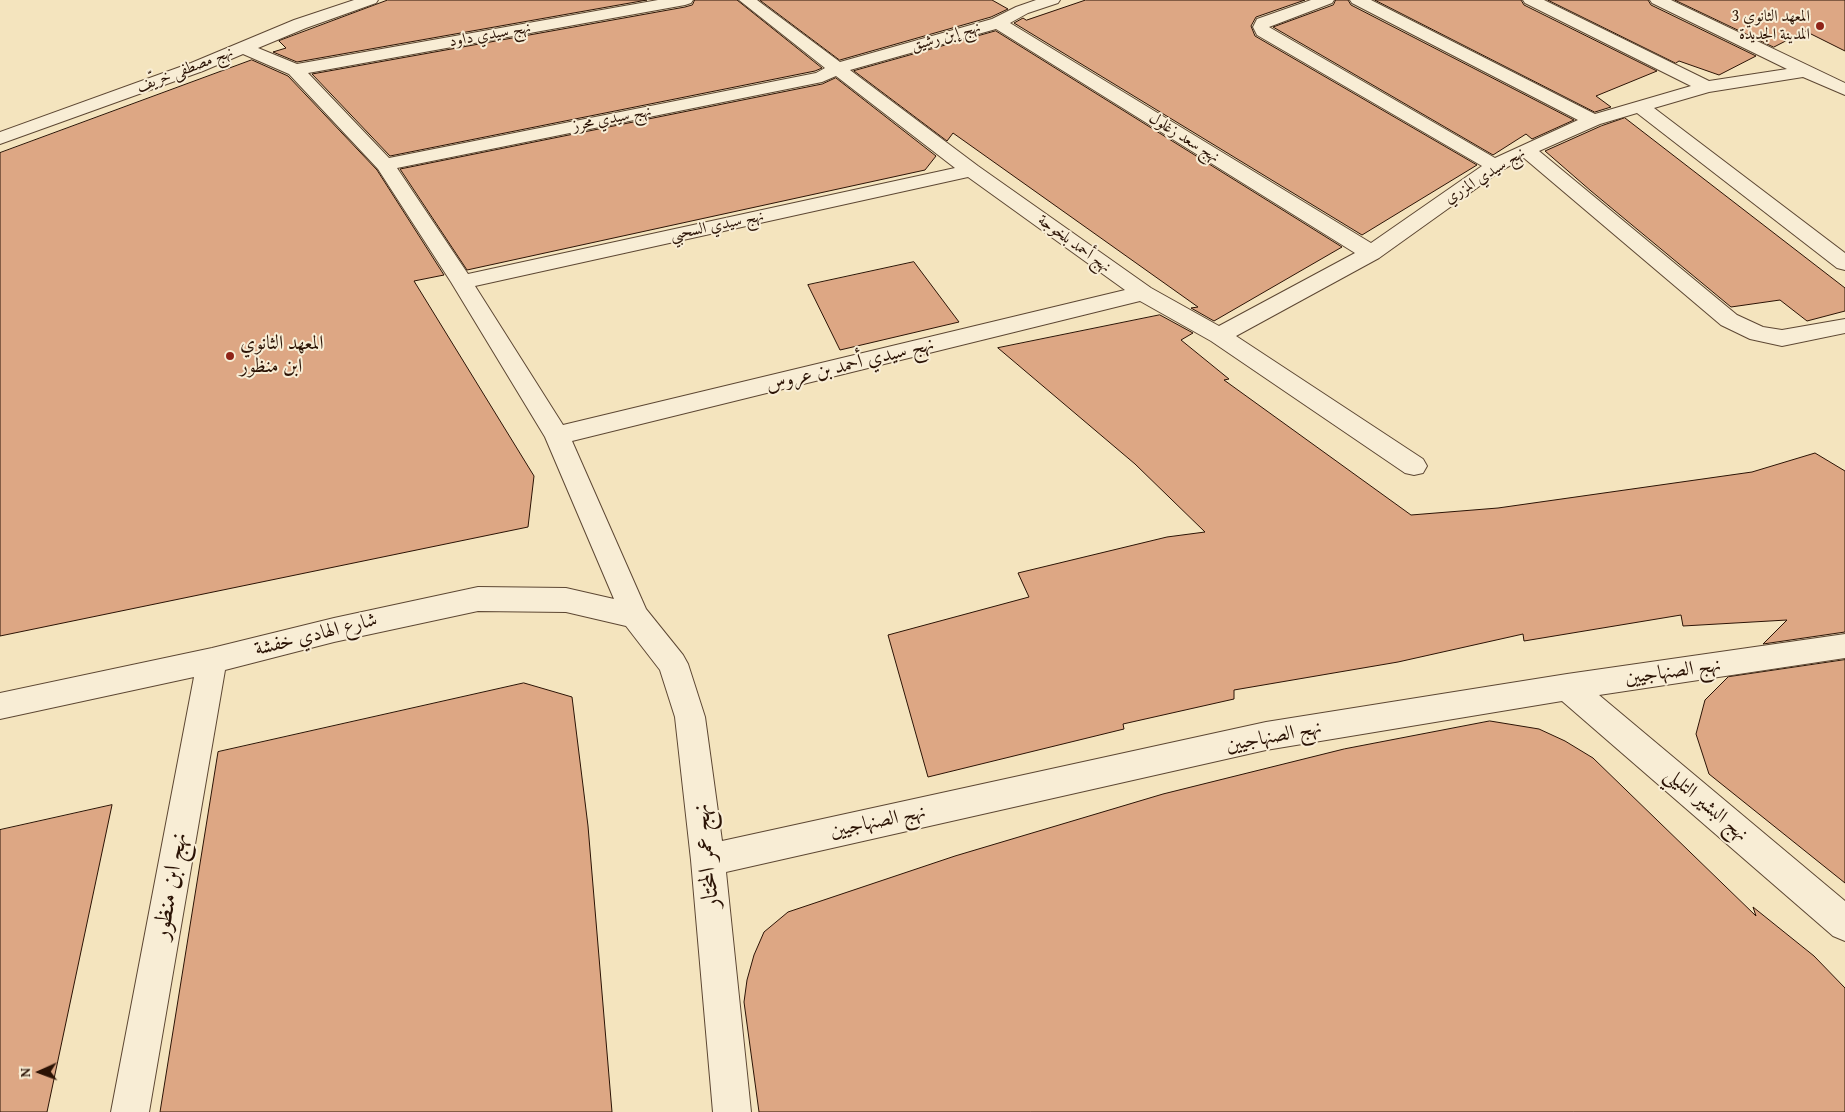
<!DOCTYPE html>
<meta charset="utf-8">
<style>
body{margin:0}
#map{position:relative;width:1845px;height:1112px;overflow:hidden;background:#f4e4be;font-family:"Gentium Book Plus",serif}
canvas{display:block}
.north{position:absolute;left:15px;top:1047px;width:50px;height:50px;-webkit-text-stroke:4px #f8edd5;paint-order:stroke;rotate:268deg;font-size:14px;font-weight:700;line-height:20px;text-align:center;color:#2b1305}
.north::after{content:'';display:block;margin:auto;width:18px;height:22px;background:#2b1305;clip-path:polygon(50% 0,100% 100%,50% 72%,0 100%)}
</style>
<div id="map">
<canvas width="1845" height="1112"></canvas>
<div class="north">N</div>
</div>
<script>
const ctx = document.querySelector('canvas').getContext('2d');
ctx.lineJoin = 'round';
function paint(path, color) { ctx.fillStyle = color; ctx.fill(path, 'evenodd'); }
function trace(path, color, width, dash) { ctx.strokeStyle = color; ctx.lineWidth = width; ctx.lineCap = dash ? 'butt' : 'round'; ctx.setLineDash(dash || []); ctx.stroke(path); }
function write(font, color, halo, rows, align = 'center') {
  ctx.font = font + ' "Gentium Book Plus",Amiri,serif'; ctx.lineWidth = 4; ctx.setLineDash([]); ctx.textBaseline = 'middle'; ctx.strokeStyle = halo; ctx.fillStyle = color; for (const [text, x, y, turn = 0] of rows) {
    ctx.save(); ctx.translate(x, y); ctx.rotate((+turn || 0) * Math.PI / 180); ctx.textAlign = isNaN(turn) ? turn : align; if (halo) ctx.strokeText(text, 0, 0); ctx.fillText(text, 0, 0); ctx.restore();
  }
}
const building = new Path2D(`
 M388 0H647L297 62 273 52 286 48 279 41Z
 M695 0H737L822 68 815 71 390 156 312 74 685 7 692 5Z
 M760 0H992L1008 9 991 17 840 60Z
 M1086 0H1305L1256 17 1251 26 1255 36 1477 165 1362 235 1014 23 1023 18 1026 20Z
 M1336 0H1348L1351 5 1574 120 1532 139 1526 134 1493 155 1273 27 1333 5Z
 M1375 0H1521L1524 5 1657 71 1596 96 1611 107 1595 112Z
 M1548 0H1648L1651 5 1756 56 1719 75 1679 61 1676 63Z
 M1675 0H1845V51L1805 31 1774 47Z
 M996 31 1342 247 1214 321 1191 308 1198 307 953 133 947 141 854 71Z
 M252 60 288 76 377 170 444 275 414 281 534 476 528 527 0 636V153Z
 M836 78 936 156 925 170 467 270 400 169 822 84Z
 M1625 118 1845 288V311L1807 321 1780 300 1731 307 1591 191 1545 151 1601 126Z
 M914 262 959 322 840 350 808 285Z
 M1160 315 1193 333 1181 340 1229 379 1224 380 1411 515 1498 508 1752 472 1815 453 1845 471V632L1763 644 1787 620 1683 626 1681 615 1524 641 1523 634 1398 662 1234 690V699L1123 724 1124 729 928 777 888 635 1029 597 1018 573 1167 537 1205 532 1135 464 998 348Z
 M1845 660V883L1709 774 1696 734 1705 700 1728 677Z
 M524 683 572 697 588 826 612 1112H160L218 752Z
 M1490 721 1539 729 1565 741 1593 758 1756 916 1753 907 1814 956 1845 988V1112H759L744 1002 747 980 754 955 764 932 788 912 955 856 1163 794 1344 749Z
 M112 805 47 1112H0V830Z`);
paint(building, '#dda784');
trace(building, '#2b1305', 1);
const minor = new Path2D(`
 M354 0H378L376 3 306 28 258 48 297 64 658 0H693L691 3 685 5 308 73 389 158 816 73 825 68 739 0H757L840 62 992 19 1016 7 1036 0H1060L1058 3 1028 13 1010 23 1371 243 1482 166 1257 35 1253 27 1257 19 1311 0H1334L1332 3 1269 27 1495 158 1578 120 1352 3 1350 0H1371L1595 114 1691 86 1525 3 1523 0H1544L1709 81 1787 69 1652 3 1650 0H1671L1845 83V95L1803 77 1709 92 1654 108 1845 253V270L1837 268 1637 113 1600 124 1539 151 1737 315 1763 327 1782 330 1845 319V333L1782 346 1750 339 1721 325 1524 158 1502 170 1379 258 1236 336 1423 459 1427 466 1423 473 1414 475 1405 473 1211 341 1140 301 572 441 646 609 683 655 688 664 705 717 722 841 1266 722 1567 674 1845 634V658L1599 695 1845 901V941L1833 936 1562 701 1266 750 726 872 751 1112H713L691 860 675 717 660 670 626 626 566 612 478 611 334 642 225 670 149 1112H111L194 677 0 719V693L212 648 334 618 478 587 566 588 614 599 545 437 451 282 378 169 289 74 243 54 203 71 0 144V132L191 63 294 20ZM996 29 1355 253 1219 326 1151 288 978 166 850 70ZM836 76 955 168 468 274 397 168 822 82ZM968 177 1125 290 563 425 475 286Z`);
trace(minor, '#5d4733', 2);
paint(minor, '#f8edd5');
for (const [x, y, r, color] of [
 [1820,26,5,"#8f2418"],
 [230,356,5,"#8f2418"]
]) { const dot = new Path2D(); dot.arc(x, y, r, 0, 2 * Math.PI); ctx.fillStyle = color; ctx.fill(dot); trace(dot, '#f8edd5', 2); }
write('16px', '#2b1305', '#f8edd5', [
 ["3 المعهد الثانوي",1810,17],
 ["المدينة الجديدة",1810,35]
], 'right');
write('16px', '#2b1305', '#f8edd5', [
 ["نهج سيدي داود",490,35,-10],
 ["نهج إبن رشيق",946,37,-16],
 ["نهج مصطفى خريّف",185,70,-21],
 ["نهج سيدي محرز",612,119,-11],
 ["نهج سعد زغلول",1184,138,32],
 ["نهج سيدي المزري",1485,176,-32],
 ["نهج سيدي السحبي",717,226,-12],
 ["نهج أحمد بلخوجة",1074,244,36]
]);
write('20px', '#2b1305', '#f8edd5', [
 ["المعهد الثانوي",240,344],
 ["ابن منظور",240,367]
], 'left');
write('20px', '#2b1305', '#f8edd5', [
 ["نهج سيدي أحمد بن عروس",850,365,-14],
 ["شارع الهادي خفشة",316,635,-14],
 ["نهج الصنهاجيين",1673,672,-8],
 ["نهج الصنهاجيين",1274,737,-11],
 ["نهج البشير التليلي",1706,805,40],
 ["نهج الصنهاجيين",878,822,-12]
]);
write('24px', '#2b1305', '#f8edd5', [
 ["نهج عمر المختار",707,856,-96],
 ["نهج ابن منظور",171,886,-80]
]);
</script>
